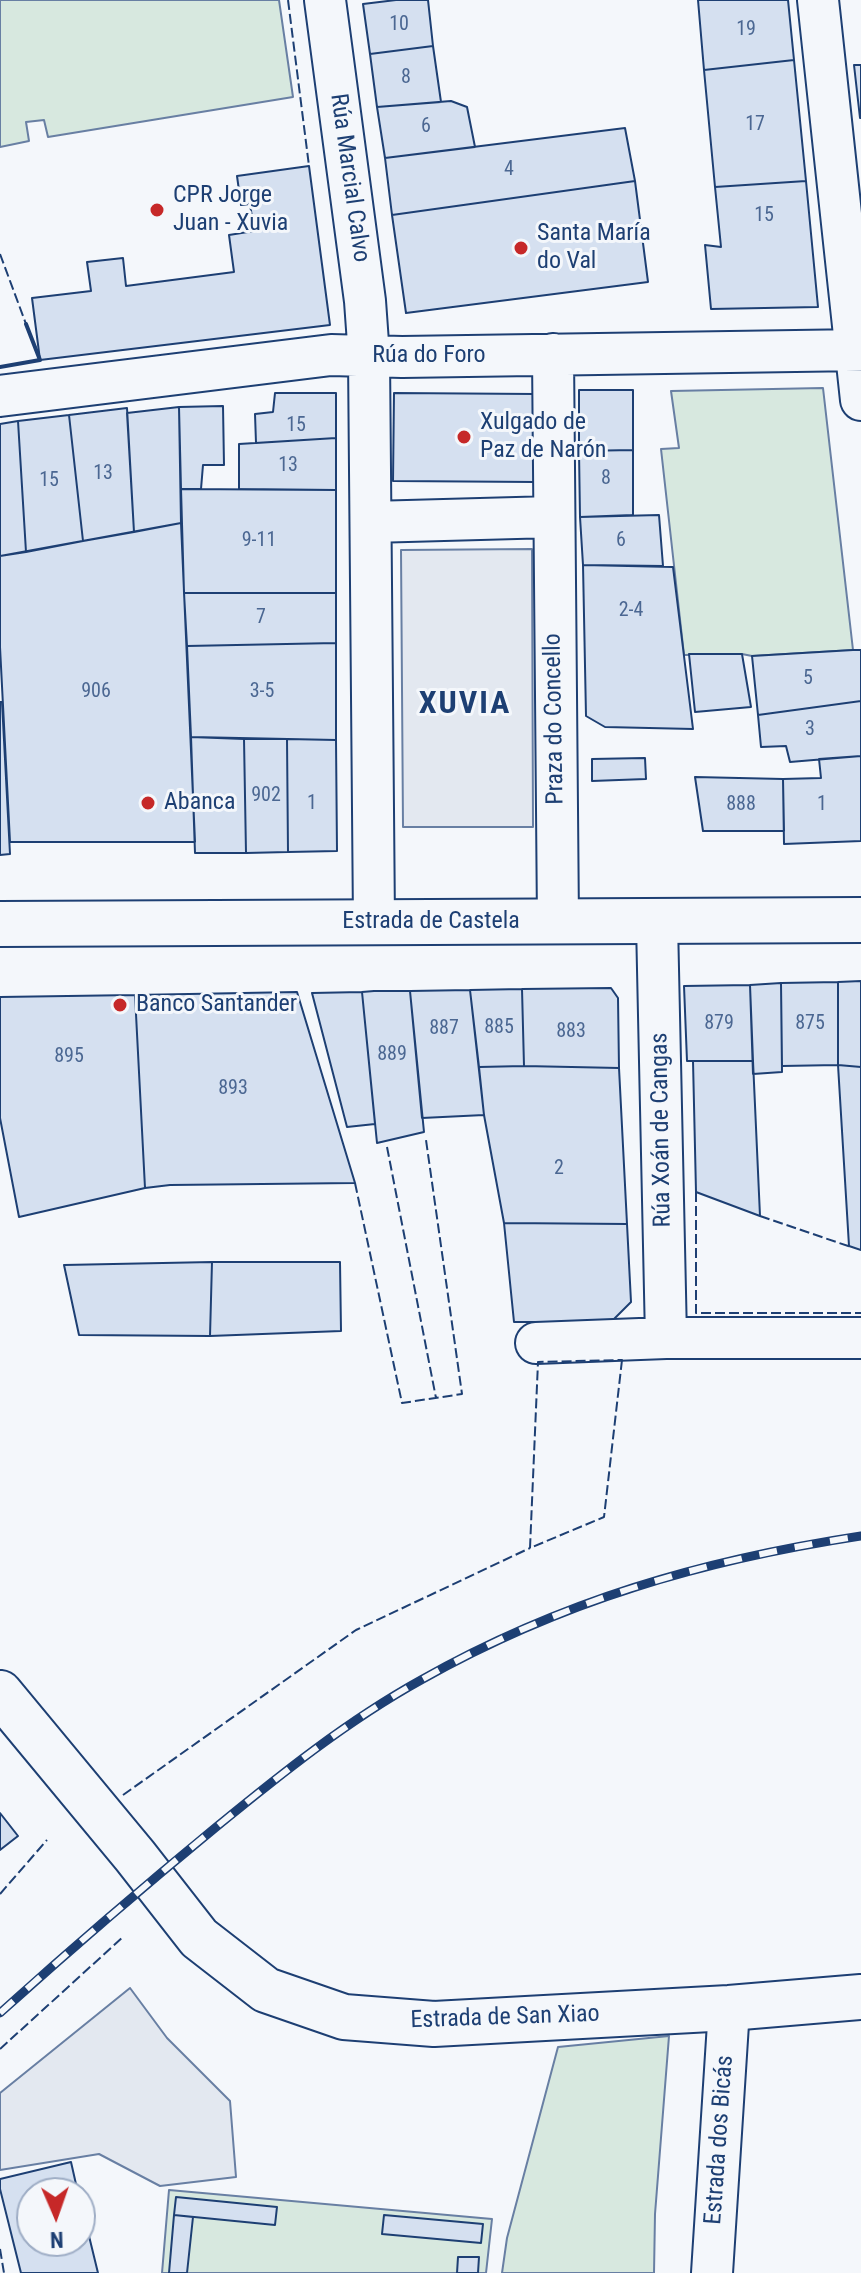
<!DOCTYPE html>
<meta charset="utf-8">
<style>
body{margin:0}
#map{position:relative;width:861px;height:2273px;overflow:hidden;background:#f4f7fb;font-family:"Roboto Condensed",sans-serif}
canvas{display:block}
.north{position:absolute;left:16px;top:2177px;width:80px;height:80px;box-sizing:border-box;background:#f4f7fb;border:2px solid #9eadc5;border-radius:50%;rotate:178deg;font-size:22px;font-weight:700;line-height:32px;text-align:center;color:#1d3f73}
.north::after{content:'';display:block;margin:auto;width:28px;height:36px;background:#c62828;clip-path:polygon(50% 0,100% 100%,50% 72%,0 100%)}
</style>
<div id="map">
<canvas width="861" height="2273"></canvas>
<div class="north">N</div>
</div>
<script>
const ctx = document.querySelector('canvas').getContext('2d');
ctx.lineJoin = 'round';
function paint(path, color) { ctx.fillStyle = color; ctx.fill(path, 'evenodd'); }
function trace(path, color, width, dash) { ctx.strokeStyle = color; ctx.lineWidth = width; ctx.lineCap = dash ? 'butt' : 'round'; ctx.setLineDash(dash || []); ctx.stroke(path); }
function write(font, color, halo, rows, align = 'center') {
  ctx.font = font + ' "Roboto Condensed",sans-serif'; ctx.lineWidth = 6; ctx.setLineDash([]); ctx.textBaseline = 'middle'; ctx.strokeStyle = halo; ctx.fillStyle = color; for (const [text, x, y, turn = 0] of rows) {
    ctx.save(); ctx.translate(x, y); ctx.rotate((+turn || 0) * Math.PI / 180); ctx.textAlign = isNaN(turn) ? turn : align; if (halo) ctx.strokeText(text, 0, 0); ctx.fillText(text, 0, 0); ctx.restore();
  }
}
const green = new Path2D(`
 M0 0H279L293 97 48 137 44 120 26 122 29 141 0 147Z
 M823 388 853 650 752 656 742 654 684 655 661 449 679 448 671 391Z
 M669 2036 655 2214 654 2273H502L507 2238 558 2047Z
 M169 2190 492 2219 486 2273H162Z`);
paint(green, '#d7e8df');
trace(green, '#687fa3', 2);
const parking = new Path2D(`
 M532 549 533 827H403L401 550Z
 M130 1988 167 2038 230 2101 236 2177 160 2186 99 2154 0 2170V2093Z`);
paint(parking, '#e3e8f0');
trace(parking, '#687fa3', 2);
const building = new Path2D(`
 M396 0H428L433 46 370 54 363 4Z
 M698 0H788L794 60 704 70Z
 M433 46 441 102 377 107 370 54Z
 M794 60 806 181 715 187 704 70Z
 M854 65H861V118H860Z
 M451 101 467 107 475 147 385 158 377 107Z
 M625 128 635 181 392 215 385 158Z
 M309 166 330 325 40 360 32 298 91 291 87 262 123 258 126 286 234 272 229 235 254 231 250 204 241 205 237 176Z
 M635 181 648 282 406 313 392 215Z
 M806 181 818 307 711 309 705 245 721 247 715 187Z
 M579 390H633V450L579 451Z
 M275 393H336V438L256 443 255 414 273 412Z
 M394 393 535 394V482L393 481Z
 M223 406 224 465H203L201 489H181L179 407Z
 M179 407 181 523 134 532 127 413Z
 M127 408 134 532 83 541 69 415Z
 M69 415 83 541 26 552 18 421Z
 M18 421 26 552 0 556V424Z
 M336 438V490L239 489V444Z
 M633 450V515L580 517 579 451Z
 M181 489 336 490V593H184Z
 M659 515 663 566 583 565 580 517Z
 M181 523 195 842H10L0 647V556Z
 M583 565 673 567 693 729 605 727 586 716Z
 M184 593H336V643L187 646Z
 M336 643V740L191 737 187 646Z
 M853 650H861V701L758 715 752 656Z
 M689 654H742L751 707 695 712Z
 M861 701V756L790 762 786 746 761 747 758 715Z
 M0 702H2L10 854 0 855Z
 M191 737 244 739 246 853H195Z
 M244 739H287L288 852 246 853Z
 M287 739 336 740 337 851 288 852Z
 M861 756V841L784 844 783 779 821 778 819 759Z
 M645 758 646 779 592 781V759Z
 M695 777 783 779 784 831H703Z
 M861 981V1067L838 1065V982Z
 M838 982V1065L782 1066 781 983Z
 M781 983 782 1072 753 1074 750 985Z
 M750 985 753 1061H687L684 986Z
 M611 988 618 998 619 1068 524 1066 522 989Z
 M522 989 524 1066 479 1067 470 990Z
 M470 990 484 1115 422 1118 410 991Z
 M374 991H410L424 1132 377 1143 362 992Z
 M297 992 355 1183 170 1185 145 1188 135 995Z
 M362 992 375 1124 347 1127 312 993Z
 M135 995 145 1188 19 1217 0 1118V997Z
 M693 1061H753L760 1216 696 1192Z
 M838 1065 861 1067V1250L849 1246Z
 M524 1066 619 1068 627 1224 504 1223 484 1115 479 1067Z
 M504 1223 627 1224 631 1302 611 1322H514Z
 M212 1262 210 1336 79 1335 64 1265Z
 M212 1262H340L341 1331 210 1336Z
 M0 1813 18 1836 0 1850Z
 M71 2162 78 2193H32V2241H80V2199L98 2273H21L0 2189V2179Z
 M176 2197 277 2207 275 2225 174 2215Z
 M174 2215 193 2217 187 2273H169Z
 M384 2215 483 2224 481 2243 382 2234Z
 M458 2257H479L478 2273H457Z`);
paint(building, '#d5e0f0');
trace(building, '#1d3f73', 2);
const minor = new Path2D(`
 M325 0 365 301 369 357 374 922
 M818 0 861 400
 M553 354 558 922
 M0 396 331 355 402 357 861 350
 M371 522 553 517
 M657 923 666 1338H861
 M536 1343 666 1338
 M712 2273 729 2008`);
const tertiary = new Path2D(`
 M0 1693 135 1856 199 1938 266 1990 344 2017 434 2024 729 2008 861 1997`);
const primary = new Path2D(`
 M0 924 861 920`);
trace(minor, '#1d3f73', 44);
trace(tertiary, '#1d3f73', 48);
trace(primary, '#1d3f73', 48);
trace(minor, '#f4f7fb', 40);
trace(tertiary, '#f4f7fb', 44);
trace(primary, '#f4f7fb', 44);
const rail = new Path2D(`
 M0 2013C70 1950 142 1888 215 1828 281 1774 347 1721 421 1680 561 1601 703 1560 861 1536`);
trace(rail, '#1d3f73', 9);
trace(rail, '#f4f7fb', 6, [18]);
trace(new Path2D(`
 M288 0 309 166
 M0 254 26 324
 M387 1147 436 1398
 M355 1183 402 1403 462 1394 426 1140
 M696 1192V1313H861
 M760 1216 851 1247
 M622 1360 604 1517 530 1548 538 1362Z
 M123 1795 356 1630 530 1548
 M0 1894 47 1840
 M0 2049 123 1937
 M0 2249 4 2273`), '#1d3f73', 2, [10, 4]);
trace(new Path2D(`
 M0 367 40 360 26 324`), '#1d3f73', 4);
for (const [x, y, r, color] of [
 [157,210,8,"#c62828"],
 [521,248,8,"#c62828"],
 [464,437,8,"#c62828"],
 [148,803,8,"#c62828"],
 [120,1005,8,"#c62828"]
]) { const dot = new Path2D(); dot.arc(x, y, r, 0, 2 * Math.PI); ctx.fillStyle = color; ctx.fill(dot); trace(dot, '#f4f7fb', 3); }
write('20px', '#4b6792', null, [
 ["10",399,25],
 ["19",746,30],
 ["8",406,78],
 ["17",755,125],
 ["6",426,127],
 ["4",509,170],
 ["15",764,216],
 ["15",296,426],
 ["13",288,466],
 ["13",103,474],
 ["8",606,479],
 ["15",49,481],
 ["9-11",259,541],
 ["6",621,541],
 ["2-4",631,611],
 ["7",261,618],
 ["5",808,679],
 ["906",96,692],
 ["3-5",262,692],
 ["3",810,730],
 ["902",266,796],
 ["1",312,804],
 ["888",741,805],
 ["1",822,805],
 ["879",719,1024],
 ["875",810,1024],
 ["885",499,1028],
 ["887",444,1029],
 ["883",571,1032],
 ["889",392,1055],
 ["895",69,1057],
 ["893",233,1089],
 ["2",559,1169]
]);
write('24px', '#1d3f73', '#f4f7fb', [
 ["Rúa Marcial Calvo",349,178,82],
 ["Rúa do Foro",429,356],
 ["Praza do Concello",555,719,-91],
 ["Estrada de Castela",431,922],
 ["Rúa Xoán de Cangas",662,1130,-91],
 ["Estrada de San Xiao",505,2018,-2],
 ["Estrada dos Bicás",720,2140,-86]
]);
write('24px', '#1d3f73', '#f4f7fb', [
 ["CPR Jorge",173,196],
 ["Juan - Xuvia",173,224],
 ["Santa María",537,234],
 ["do Val",537,262],
 ["Xulgado de",480,423],
 ["Paz de Narón",480,451],
 ["Abanca",164,803],
 ["Banco Santander",136,1005]
], 'left');
ctx.letterSpacing = '2px';
write('bold 32px', '#1d3f73', '#f4f7fb', [
 ["XUVIA",465,705]
]);
ctx.letterSpacing = '0px';
</script>
